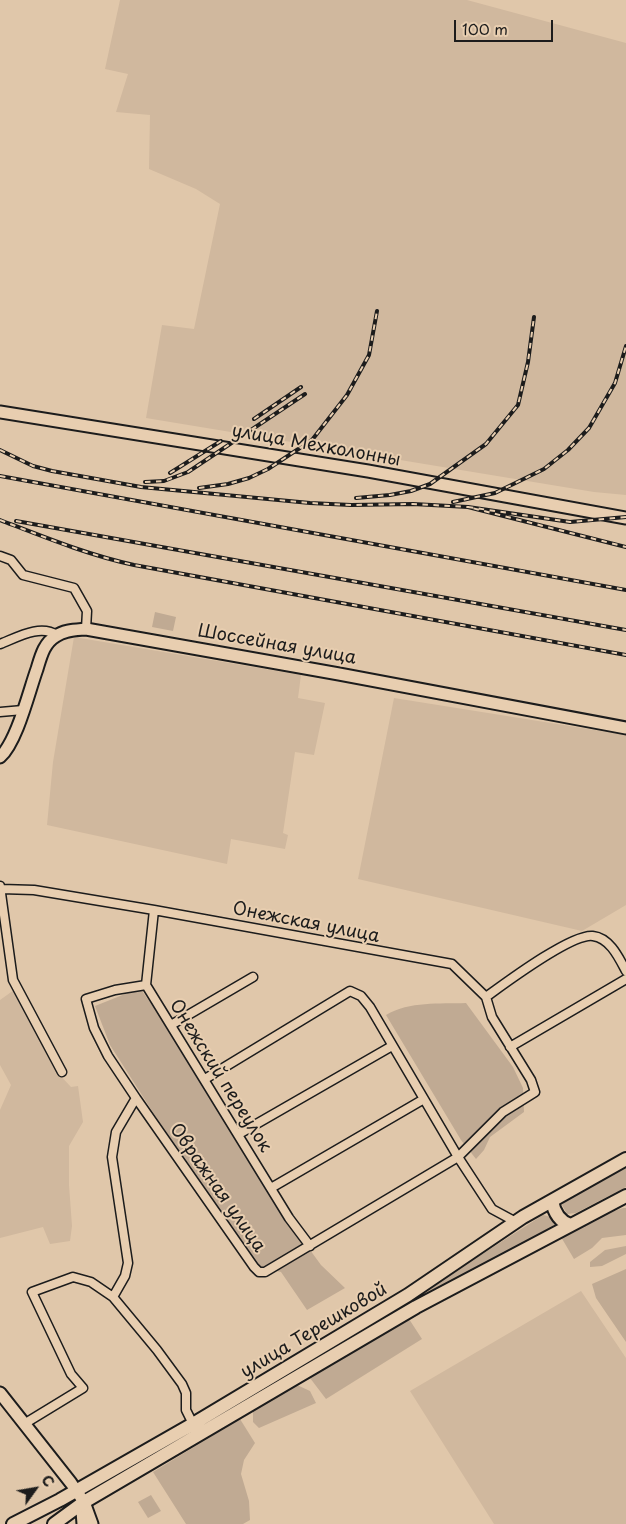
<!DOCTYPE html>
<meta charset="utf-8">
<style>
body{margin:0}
#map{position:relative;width:626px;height:1524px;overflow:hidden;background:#e0c7aa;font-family:"Playpen Sans",sans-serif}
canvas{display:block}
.north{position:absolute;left:10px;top:1464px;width:50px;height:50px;-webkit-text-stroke:4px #e8ceb0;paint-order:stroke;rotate:58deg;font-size:14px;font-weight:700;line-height:20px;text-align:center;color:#1c1c1c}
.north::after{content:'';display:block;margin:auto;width:18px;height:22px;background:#1c1c1c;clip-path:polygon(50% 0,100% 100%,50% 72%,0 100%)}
.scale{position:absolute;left:454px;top:20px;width:99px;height:22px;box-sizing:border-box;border:2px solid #1c1c1c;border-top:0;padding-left:6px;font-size:15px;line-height:18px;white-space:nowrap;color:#1c1c1c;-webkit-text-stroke:4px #e8ceb0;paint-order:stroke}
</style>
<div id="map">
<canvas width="626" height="1524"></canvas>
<div class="north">С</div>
<div class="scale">100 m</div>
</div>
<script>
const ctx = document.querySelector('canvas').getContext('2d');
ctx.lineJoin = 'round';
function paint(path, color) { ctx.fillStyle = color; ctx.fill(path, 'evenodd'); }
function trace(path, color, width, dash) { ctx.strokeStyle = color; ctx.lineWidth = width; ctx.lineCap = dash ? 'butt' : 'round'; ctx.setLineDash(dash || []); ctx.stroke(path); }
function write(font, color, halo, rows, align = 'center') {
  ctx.font = font + ' "Playpen Sans",sans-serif'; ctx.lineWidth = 4; ctx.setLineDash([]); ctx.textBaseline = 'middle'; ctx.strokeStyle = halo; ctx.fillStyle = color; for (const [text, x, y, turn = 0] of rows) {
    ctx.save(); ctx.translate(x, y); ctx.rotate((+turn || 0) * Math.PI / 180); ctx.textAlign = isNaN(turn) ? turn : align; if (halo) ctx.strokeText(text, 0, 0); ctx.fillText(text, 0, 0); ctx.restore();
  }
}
paint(new Path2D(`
 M120 0H467L626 43V495L594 492 146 418 162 325 194 329 220 204 196 189 149 169 150 115 116 112 128 74 105 69Z
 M74 637 301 675 298 698 325 703 314 755 295 752 283 833 288 835 285 849 231 839 227 864 47 825 53 762Z
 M394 698 626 735V905L582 931 358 879Z
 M14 990 54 1069 71 1087 78 1086 83 1122 69 1146V1185L72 1226 70 1241 50 1244 43 1227 0 1238V1110L11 1085 0 1065V1000Z
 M581 1291 626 1358V1524H494L410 1391Z`), '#d0b89e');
paint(new Path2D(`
 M155 612 176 617 173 631 152 627Z
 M140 988 170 1031 294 1228 321 1265 345 1288 307 1310 281 1272 260 1267 154 1114 110 1045 95 1006Z
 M466 1003 513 1067 523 1088 524 1112 490 1137 484 1150 476 1159 461 1140 386 1015C410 1001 439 1004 466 1003Z
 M626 1168V1187L576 1213 567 1214 562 1205 568 1198Z
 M623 1208H626V1235L602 1238 592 1248 574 1259 561 1237 605 1214Z
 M543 1215C550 1216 552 1218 554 1225L550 1230 375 1323Z
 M626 1246V1254L602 1266 590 1267V1262L605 1250Z
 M626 1269V1342L596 1298 592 1284Z
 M409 1319 422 1339 326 1399 310 1378Z
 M297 1385 310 1391 316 1403 259 1428 253 1422V1410Z
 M240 1419 255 1443 244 1460 241 1474 249 1501 250 1520 243 1524H186L153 1472Z
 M151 1495 161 1511 148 1518 138 1502Z`), '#c0aa93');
const street = new Path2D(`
 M0 556 11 560 23 575 74 588 87 611 86 629
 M0 644C18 637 40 624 57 635
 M0 712 23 710
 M0 886 13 980 62 1072
 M1 889 34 890 154 910 452 964 486 997 492 1017 531 1080 535 1092 503 1112 458 1157 265 1272H259L254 1267 136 1098
 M154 910 146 985 289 1218 310 1246
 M486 997C504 984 572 933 593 936 610 938 619 958 626 971
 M171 1025 253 977
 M510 1047 626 979
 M205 1079 350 991 361 996 370 1007 458 1157 492 1209 516 1222
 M239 1134 392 1046
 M271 1188 424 1099
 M113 1297 157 1350 182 1384 186 1393V1410L193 1424
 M24 1424 83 1388 71 1374 32 1292 73 1277 91 1282 113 1297 125 1276 128 1263 112 1157 116 1132 136 1098 108 1056 94 1028 86 999 115 990 146 985`);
const secondary = new Path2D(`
 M0 412 368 471 626 518
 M0 757C17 742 29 691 37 669 41 656 44 643 56 636 64 630 75 630 86 629L339 674 626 728
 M0 1393 71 1483 84 1502 92 1524
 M83 1524 82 1511 84 1502`);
const primary = new Path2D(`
 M552 1201C554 1212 559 1221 570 1225
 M13 1524 60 1500 193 1424 408 1295 523 1217 626 1159
 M54 1524 84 1502 416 1307 626 1196`);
trace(street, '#1c1c1c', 11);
trace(secondary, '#1c1c1c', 15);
trace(primary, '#1c1c1c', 16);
trace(street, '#e8ceb0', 8);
trace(secondary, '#e8ceb0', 11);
trace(primary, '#e8ceb0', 12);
const rail = new Path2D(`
 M254 419 301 387
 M0 450 33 466 52 471 141 487 310 503 351 505 413 504 468 507
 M170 473 221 441
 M0 476 626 590
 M145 482 164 481 188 472 305 394
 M199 488 228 484 249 478 268 469 312 440 347 395 369 355 377 311
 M356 498 390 495 411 491 430 484 486 444 518 405 528 362 534 317
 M453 502 495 493 544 469 568 450 589 428 615 383 626 346
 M626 517 570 522 468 507 626 547
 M0 520C44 537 88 555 134 565L626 655
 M16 521 626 630`);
trace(rail, '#1c1c1c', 4);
trace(rail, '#e8ceb0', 2, [5.5]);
write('18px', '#1c1c1c', '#e8ceb0', [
 ["улица Мехколонны",316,446,10],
 ["Шоссейная улица",277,645,10],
 ["Онежская улица",306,923,11],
 ["Онежский переулок",220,1076,58],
 ["Овражная улица",217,1188,55],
 ["улица Терешковой",314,1331,-31]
]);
</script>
